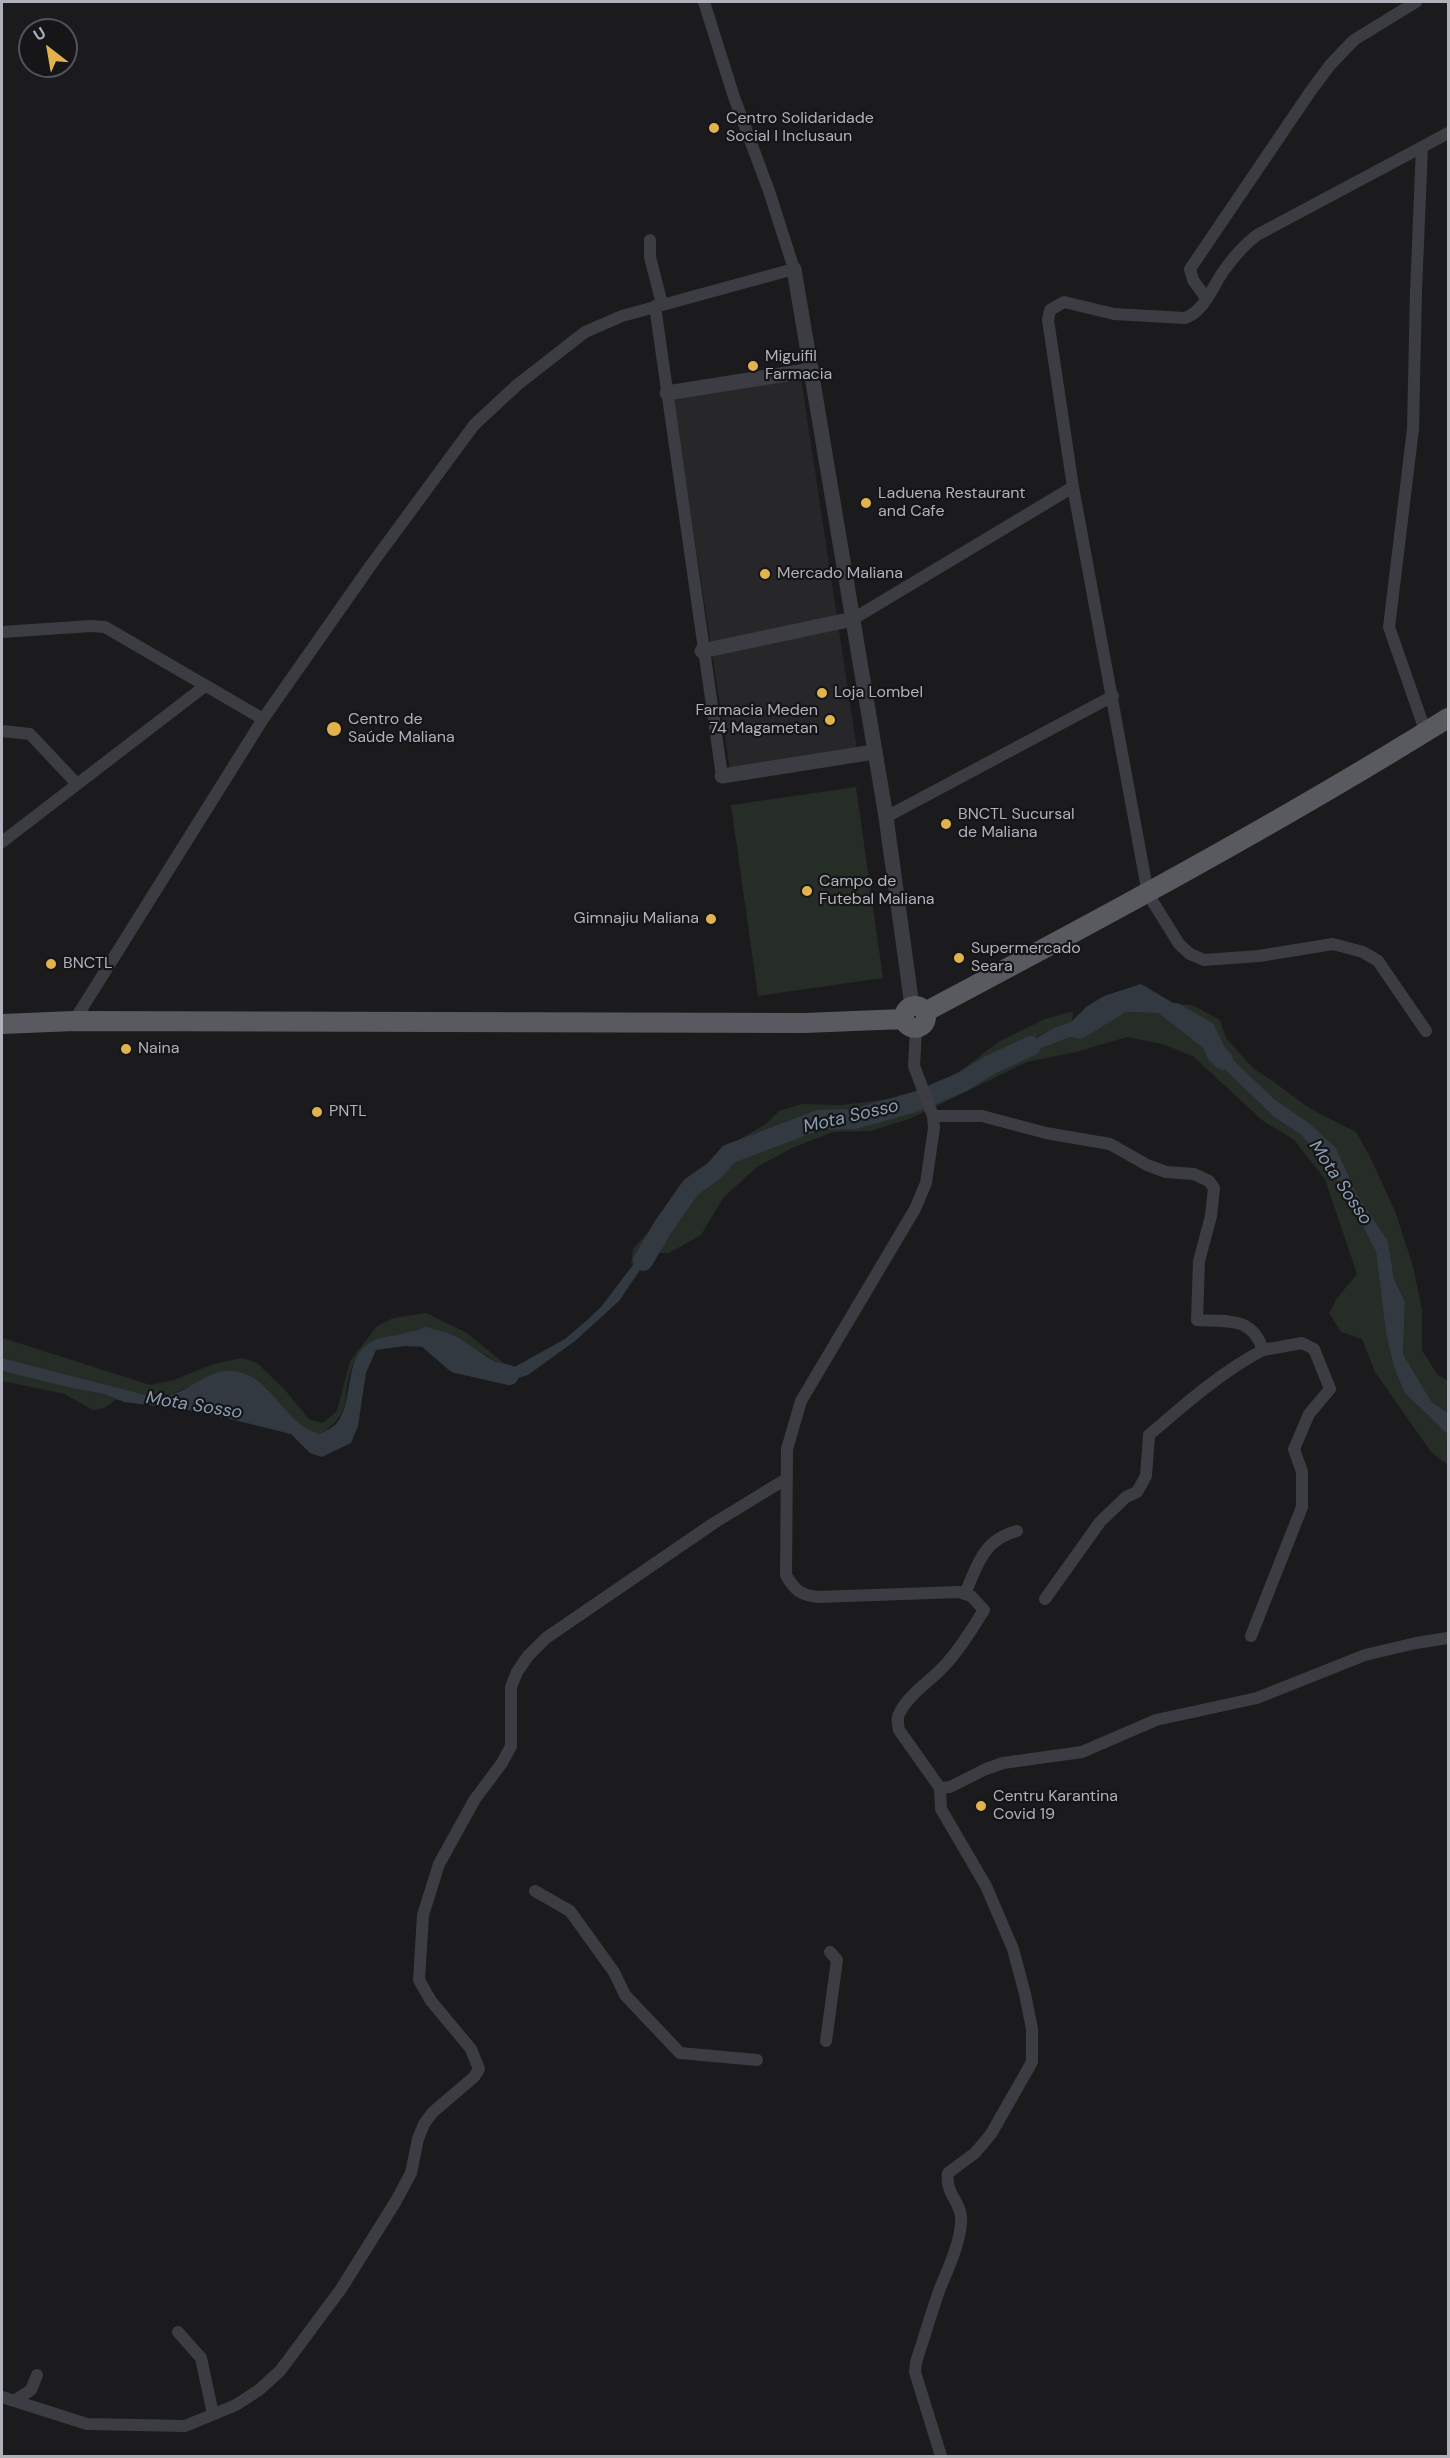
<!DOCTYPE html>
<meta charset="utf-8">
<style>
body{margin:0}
#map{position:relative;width:1450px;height:2458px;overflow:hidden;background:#1b1b1d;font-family:"DM Sans",sans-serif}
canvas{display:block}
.frame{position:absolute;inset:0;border:3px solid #afb2bb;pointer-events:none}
.north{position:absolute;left:18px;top:18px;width:60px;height:60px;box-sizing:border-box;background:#161618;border:2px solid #535459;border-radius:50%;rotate:329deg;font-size:16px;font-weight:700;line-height:24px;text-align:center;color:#afb2bb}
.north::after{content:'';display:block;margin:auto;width:21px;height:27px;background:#e2b34d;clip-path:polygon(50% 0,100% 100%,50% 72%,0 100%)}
</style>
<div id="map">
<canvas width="1450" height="2458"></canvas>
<div class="frame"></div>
<div class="north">U</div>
</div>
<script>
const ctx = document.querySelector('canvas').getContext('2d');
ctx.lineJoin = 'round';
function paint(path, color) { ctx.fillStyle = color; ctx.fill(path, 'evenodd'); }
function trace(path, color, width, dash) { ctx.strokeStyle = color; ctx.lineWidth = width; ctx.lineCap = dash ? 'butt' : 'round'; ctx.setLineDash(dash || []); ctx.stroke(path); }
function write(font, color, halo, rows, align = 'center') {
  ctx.font = font + ' "DM Sans",sans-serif'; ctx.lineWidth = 4.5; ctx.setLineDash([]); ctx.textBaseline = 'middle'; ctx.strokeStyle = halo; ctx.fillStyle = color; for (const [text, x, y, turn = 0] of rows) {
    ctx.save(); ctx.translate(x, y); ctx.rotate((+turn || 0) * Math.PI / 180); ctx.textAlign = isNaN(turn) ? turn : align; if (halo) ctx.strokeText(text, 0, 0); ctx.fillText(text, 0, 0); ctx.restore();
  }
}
paint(new Path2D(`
 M801 378 857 750 730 770 673 398Z`), '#27272a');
paint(new Path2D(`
 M856 787 883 978 758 996 731 805Z
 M1175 1004 1192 1005 1220 1020 1226 1038 1254 1069 1274 1082 1309 1108 1356 1132 1370 1157 1395 1211 1413 1266 1422 1310V1350L1437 1374 1448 1381V1413L1431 1401 1403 1354 1405 1302 1394 1279 1388 1241 1356 1193 1336 1148 1309 1123 1274 1099Z
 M1073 1011 1072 1021C1052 1029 1017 1043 1006 1061L1070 1037 1082 1038 1126 1012 1158 1013 1203 1048 1274 1117 1300 1134 1324 1161 1349 1199 1376 1252 1386 1333 1393 1364 1404 1392 1448 1435V1465L1431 1452 1375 1372 1362 1339 1341 1332 1329 1313 1337 1298 1357 1274 1325 1179 1294 1140 1262 1120 1194 1057 1163 1044 1127 1037 1076 1052 1027 1062 912 1118 871 1131 833 1132 792 1148 757 1167 724 1197 701 1235 669 1253H653L668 1229 648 1245 631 1265 633 1249 672 1205 683 1187 719 1152 767 1123 779 1111 802 1104 841 1105 913 1096 962 1070 998 1042 1045 1019Z
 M426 1313 467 1333 511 1369C490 1361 455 1331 437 1330 421 1329 391 1338 373 1341 367 1349 356 1358 352 1367 340 1398 355 1412 320 1434 295 1427 282 1408 267 1388L188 1387 172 1394 150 1396 2 1358 3 1338 150 1385 174 1380 213 1364 242 1358 257 1363 285 1390 310 1420 323 1423 337 1411 350 1361 377 1326 393 1318Z
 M2 1371 67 1387 104 1394 117 1399 104 1408 93 1410 65 1394 2 1381Z`), '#252d26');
paint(new Path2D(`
 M1141 984 1175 1004 1274 1099 1309 1123 1336 1148 1356 1193 1388 1241 1394 1279 1405 1302 1403 1354 1431 1401 1448 1413V1435L1404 1392 1393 1364 1386 1333 1376 1252 1349 1199 1324 1161 1300 1134 1274 1117 1203 1048 1158 1013 1126 1012 1082 1039 1070 1037 1005 1062 1011 1053 1052 1029 1072 1021 1086 1007 1104 996Z
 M670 1226 619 1301 575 1341 528 1375 512 1380 495 1378 476 1365 425 1347 405 1346 376 1350 366 1373 358 1426 351 1443 322 1457 310 1453 291 1434 202 1412 124 1402 104 1394 67 1387 2 1371V1358L150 1396C157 1395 166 1396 173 1394 193 1388 211 1368 233 1371 273 1375 281 1423 320 1434 325 1431 332 1428 336 1424 356 1401 341 1354 375 1340 382 1337 390 1336 398 1335 410 1332 426 1327 438 1330 462 1334 486 1361 511 1369L565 1339 586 1321 601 1307 648 1245Z`), '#323940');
trace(new Path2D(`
 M1175 1013 1206 1031 1217 1054 1223 1060
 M643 1261 663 1227 691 1187 714 1171 729 1154 819 1120 854 1119 918 1101 962 1082 990 1065 1031 1046
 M426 1337 456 1363 509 1375`), '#323940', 20);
trace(new Path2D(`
 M1422 147 1448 133
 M650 240V257L662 304
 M1206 298 1193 280 1190 269 1310 92 1330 65 1354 40 1416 2
 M655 306 722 776
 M1073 487 1148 894 1179 944 1190 954 1204 960 1259 956 1333 944 1363 952 1378 961 1426 1031
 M853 619 1073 487 1048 320 1050 310 1064 302 1114 314 1185 318C1205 311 1213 285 1225 269 1235 255 1244 245 1257 235L1422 147 1416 291 1413 429 1389 627 1426 733
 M2 632 91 626 105 627 263 719
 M2 731 30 734 77 784
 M886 817 1113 696
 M2 842 205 686
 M74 1021 263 719 371 565 474 425 517 385 585 332 622 316 794 269 769 191 734 97 704 2
 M916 1028 914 1066 933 1116 934 1128 926 1183 915 1209 801 1401 787 1449 786 1575C795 1591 801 1595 818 1597L959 1592 971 1596 984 1610C972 1629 961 1648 946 1664 932 1680 910 1693 900 1712 896 1718 898 1723 899 1730L940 1788 941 1809 986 1886 1013 1949 1025 1994 1032 2029V2062L991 2134 975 2153 948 2173C945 2193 959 2200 961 2216 963 2238 947 2271 939 2291 931 2314 924 2338 916 2362L915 2372 941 2456
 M933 1116H982L1046 1133 1110 1144 1147 1165 1166 1172 1194 1174 1209 1181 1214 1188 1211 1216 1199 1261 1197 1320C1228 1322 1252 1316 1263 1350L1302 1343 1314 1349 1330 1389 1309 1414 1294 1449 1302 1472V1507L1251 1636
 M965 1594C977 1565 984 1539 1017 1531
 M1045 1599 1100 1522 1126 1497 1137 1492 1146 1476 1149 1435C1185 1404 1221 1372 1263 1350
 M940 1788 950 1787 986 1769 1003 1763 1082 1752 1156 1720 1257 1698 1365 1655 1416 1643 1448 1638
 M535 1891 570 1911 614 1972 625 1995 680 2053 757 2060
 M826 2041 837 1960 830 1952
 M178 2332 201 2358 213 2414
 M2 2397 87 2424 185 2426 236 2405 259 2390 280 2371 341 2289 396 2201 411 2173 418 2139 424 2124 433 2112 474 2077 479 2069 471 2049 431 2001 419 1980 423 1915 439 1864 475 1799 502 1763 511 1746V1687L517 1672 528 1656 546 1638 714 1523 786 1479
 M14 2401 31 2390 37 2375`), '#3c3d42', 12);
trace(new Path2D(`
 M794 269 886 817 912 1006
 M667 393 812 370
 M702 651 853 619
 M722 776 874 752`), '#3c3d42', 15);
trace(new Path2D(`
 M904 1017a11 11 0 1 1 22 0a11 11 0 1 1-22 0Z
 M925 1012C1102 918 1278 824 1448 718
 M2 1024 74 1021 804 1023 904 1019`), '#585a60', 20);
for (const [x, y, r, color] of [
 [714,128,6,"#e2b34d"],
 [753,366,6,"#e2b34d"],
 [866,503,6,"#e2b34d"],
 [765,574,6,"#e2b34d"],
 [822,693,6,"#e2b34d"],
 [830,720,6,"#e2b34d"],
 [334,729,8,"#e2b34d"],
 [946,824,6,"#e2b34d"],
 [807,891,6,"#e2b34d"],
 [711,919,6,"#e2b34d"],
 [959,958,6,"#e2b34d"],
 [51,964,6,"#e2b34d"],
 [126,1049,6,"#e2b34d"],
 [317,1112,6,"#e2b34d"],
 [981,1806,6,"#e2b34d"]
]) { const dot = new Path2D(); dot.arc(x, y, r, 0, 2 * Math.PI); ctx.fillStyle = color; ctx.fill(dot); trace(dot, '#161618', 2); }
write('16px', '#afb2bb', '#161618', [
 ["Centro Solidaridade",726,119],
 ["Social I Inclusaun",726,137],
 ["Miguifil",765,357],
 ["Farmacia",765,375],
 ["Laduena Restaurant",878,494],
 ["and Cafe",878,512],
 ["Mercado Maliana",777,574],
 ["Loja Lombel",834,693],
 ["Farmacia Meden",818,711,"right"],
 ["74 Magametan",818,729,"right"],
 ["Centro de",348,720],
 ["Saúde Maliana",348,738],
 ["BNCTL Sucursal",958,815],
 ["de Maliana",958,833],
 ["Campo de",819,882],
 ["Futebal Maliana",819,900],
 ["Gimnajiu Maliana",699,919,"right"],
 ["Supermercado",971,949],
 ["Seara",971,967],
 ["BNCTL",63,964],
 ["Naina",138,1049],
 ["PNTL",329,1112],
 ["Centru Karantina",993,1797],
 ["Covid 19",993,1815]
], 'left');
write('italic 18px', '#8a9eb2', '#161618', [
 ["Mota Sosso",851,1117,-13],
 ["Mota Sosso",1340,1183,56],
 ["Mota Sosso",194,1406,9]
]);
</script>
